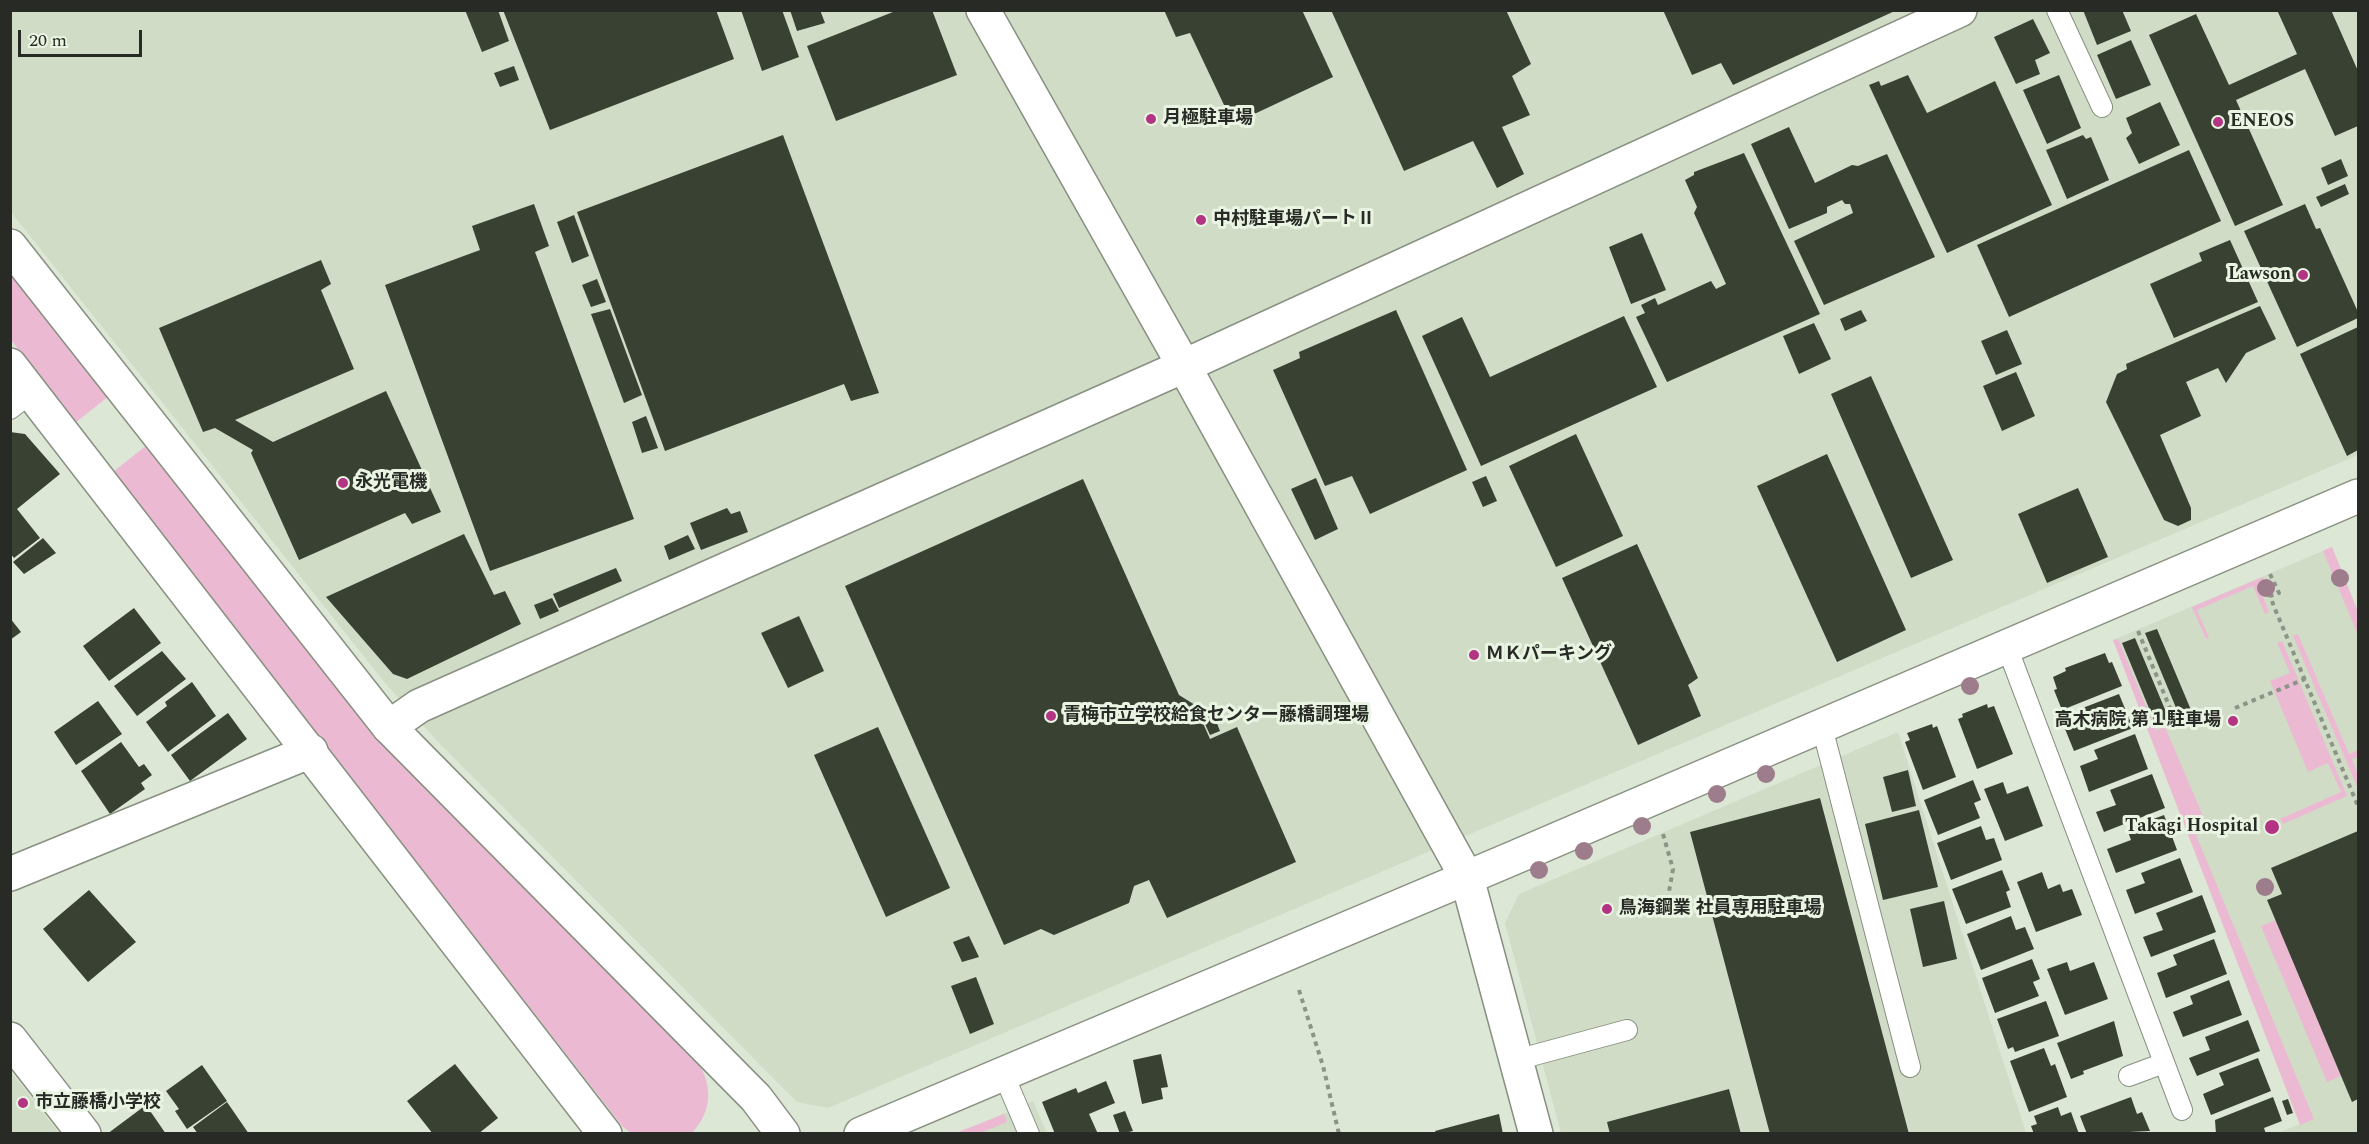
<!DOCTYPE html>
<meta charset="utf-8">
<style>
body{margin:0}
#map{position:relative;width:2369px;height:1144px;overflow:hidden;background:#dde7d6;font-family:Spectral,serif}
canvas{display:block}
.frame{position:absolute;inset:0;border:12px solid #282b25;pointer-events:none}
.scale{position:absolute;left:18px;top:30px;width:124px;height:27px;box-sizing:border-box;border:3px solid #282b25;border-top:0;padding-left:8px;font-size:18px;line-height:21px;white-space:nowrap;color:#282b25;-webkit-text-stroke:4px #eaf4e3;paint-order:stroke}
</style>
<div id="map">
<canvas width="2369" height="1144"></canvas>
<div class="frame"></div>
<div class="scale">20 m</div>
</div>
<script>
const ctx = document.querySelector('canvas').getContext('2d');
ctx.lineJoin = 'round';
function paint(path, color) { ctx.fillStyle = color; ctx.fill(path, 'evenodd'); }
function trace(path, color, width, dash) { ctx.strokeStyle = color; ctx.lineWidth = width; ctx.lineCap = dash ? 'butt' : 'round'; ctx.setLineDash(dash || []); ctx.stroke(path); }
function write(font, color, halo, rows, align = 'center') {
  ctx.font = font + ' Spectral,"Noto Sans JP",serif'; ctx.lineWidth = 6; ctx.setLineDash([]); ctx.textBaseline = 'middle'; ctx.strokeStyle = halo; ctx.fillStyle = color; for (const [text, x, y, turn = 0] of rows) {
    ctx.save(); ctx.translate(x, y); ctx.rotate((+turn || 0) * Math.PI / 180); ctx.textAlign = isNaN(turn) ? turn : align; if (halo) ctx.strokeText(text, 0, 0); ctx.fillText(text, 0, 0); ctx.restore();
  }
}
paint(new Path2D(`
 M11 11H2358V455L828 1108 797 1102 439 743 385 683 11 212Z
 M2332 547 2358 612V1133H2278L2300 1124 2113 640Z
 M1898 732 2026 1133H1561L1505 923 1519 894Z
 M10 1072H11L59 1133H11Z
 M1033 1101 1047 1133 956 1134Z`), '#d0dcc6');
paint(new Path2D(`
 M10 271 109 396 75 423 11 340Z
 M147 445 698 1062C713 1087 712 1111 692 1133H631L623 1127 113 472Z
 M2332 547 2358 612V635L2323 551Z
 M2263 577 2265 581 2258 585 2269 612 2265 614 2253 586 2197 610 2209 638 2206 639 2192 607Z
 M2298 634 2349 754 2358 750V757L2352 759 2358 775V789L2293 636Z
 M2118 639 2156 730 2165 727 2209 830 2196 835 2314 1119 2300 1125 2113 640Z
 M2282 641 2347 796 2283 824 2280 819 2341 792 2328 763 2308 772 2270 681 2290 673 2277 643Z
 M2276 920 2341 1076 2327 1082 2261 926Z
 M1004 1114 1007 1122 980 1133H956Z`), '#ecb9d3');
paint(new Path2D(`
 M465 10H498L509 41 482 52Z
 M503 10H716L734 59 550 130Z
 M741 10H782L799 57 762 71Z
 M790 10H820L825 23 797 31Z
 M898 10H932L957 75 836 121 807 46Z
 M1164 10H1302L1333 77 1233 124 1190 33 1176 37Z
 M1331 10H1506L1531 64 1512 76 1530 115 1502 127 1524 174 1497 188 1473 141 1404 171Z
 M1663 10H1897L1733 85 1721 63 1692 75Z
 M2083 10H2122L2131 31 2097 45Z
 M2277 10H2331L2358 71V126L2335 136 2305 69 2236 100 2283 205 2235 226 2149 35 2196 14 2229 85 2297 54Z
 M2033 19 2050 53 2035 60 2040 74 2016 84 1994 37Z
 M2131 40 2151 85 2116 99 2097 55Z
 M514 66 519 80 500 87 494 73Z
 M1908 75 1927 113 1995 81 2052 205 1947 253 1869 85 1879 81 1881 86Z
 M2059 75 2081 128 2047 144 2023 90Z
 M2160 102 2180 145 2139 164 2126 138 2132 133 2126 118Z
 M1789 127 1815 183 1852 165 1858 166 1887 154 1935 257 1824 305 1794 241 1853 213 1850 204H1845L1842 200 1827 207V213L1789 229 1751 144Z
 M783 135 879 393 851 401 844 384 665 451 577 212Z
 M2083 135 2086 139 2091 137 2109 180 2067 199 2046 150Z
 M2189 150 2221 221 2009 317 1977 245Z
 M1744 153 1820 314 1667 382 1636 317 1645 313 1641 305 1655 298 1658 305 1711 281 1716 289 1726 284 1694 213 1697 207 1685 180 1694 175V172Z
 M2341 159 2348 176 2328 185 2321 168Z
 M2345 184 2349 194 2321 207 2316 197Z
 M534 204 549 246 535 252 634 519 490 571 385 285 480 250 472 226Z
 M2305 204 2316 229 2320 228 2358 312V318L2297 347 2244 231Z
 M574 215 589 256 572 263 557 222Z
 M1642 233 1666 290 1631 304 1609 247Z
 M2230 240 2258 302 2174 338 2150 284 2202 261 2199 253Z
 M321 260 331 284 321 290 354 369 235 420 273 442 386 391 441 512 412 524 405 513 299 560 251 453 253 450 215 428 203 432 159 328Z
 M597 279 606 302 591 307 582 285Z
 M2260 306 2276 339 2246 353 2226 383 2218 368 2186 382 2201 416 2160 435 2191 508V520L2178 526 2164 520 2106 402 2117 374 2127 369 2126 364Z
 M610 309 642 395 624 403 591 314Z
 M1396 310 1467 470 1370 514 1352 476 1325 486 1273 370 1300 358 1299 352Z
 M1861 310 1867 321 1845 331 1840 319Z
 M1624 316 1657 387 1481 466 1422 336 1462 317 1490 377Z
 M1814 323 1831 359 1799 374 1783 336Z
 M2358 327V450L2347 456 2300 354Z
 M2007 330 2022 364 1996 375 1981 341Z
 M2016 372 2035 416 2002 431 1983 386Z
 M1871 376 1953 560 1911 578 1831 394Z
 M646 416 658 448 642 453 632 422Z
 M10 432 25 434 60 474 17 509 40 538 14 558 10 553Z
 M1576 434 1623 536 1556 567 1509 466Z
 M1827 454 1906 630 1837 662 1757 486Z
 M1486 476 1497 501 1483 507 1472 482Z
 M1316 478 1338 529 1315 540 1291 489Z
 M1083 479 1179 695 1195 705 1210 739 1237 727 1296 862 1167 918 1149 880 1134 886 1129 903 1054 935 1041 929 1004 945 845 586Z
 M2078 488 2108 557 2047 583 2018 514Z
 M727 508 731 514 740 511 748 532 701 550 690 523Z
 M464 534 494 595 505 591 521 624 407 679 393 674 326 597Z
 M688 535 695 549 669 560 664 546Z
 M43 538 56 553 24 574 13 562Z
 M1637 544 1698 678 1688 685 1701 716 1638 745 1562 578Z
 M616 568 622 581 559 608 553 594Z
 M552 598 559 611 540 619 534 605Z
 M134 608 161 643 109 681 83 646Z
 M799 616 824 671 788 688 761 633Z
 M10 618 21 632 10 640Z
 M2157 629 2191 710 2179 715 2145 633Z
 M2135 638 2169 719 2156 725 2122 643Z
 M162 651 186 679 137 716 114 686Z
 M2105 653 2109 663 2112 662 2122 686 2062 710 2054 690 2057 689 2053 677 2066 671 2065 668Z
 M192 682 216 716 168 752 146 722 167 706 165 702Z
 M2119 694 2133 728 2074 751 2065 729 2085 721 2080 709Z
 M98 701 122 734 76 765 54 732Z
 M1987 704 1988 708 1994 706 2013 754 1977 769 1958 719 1963 717 1962 714Z
 M1211 708 1220 731 1210 735 1200 713Z
 M228 713 247 739 190 781 171 755Z
 M1932 724 1933 728 1937 726 1956 777 1923 790 1905 742 1910 740 1907 733Z
 M878 727 950 888 886 917 814 755Z
 M2135 734 2148 769 2089 792 2080 766 2098 759 2094 750Z
 M121 742 139 767 144 764 152 775 141 783 145 789 110 814 81 771Z
 M1908 770 1916 806 1892 812 1883 777Z
 M2152 774 2165 808 2104 832 2096 812 2116 805 2110 790Z
 M1973 780 1981 800 1974 803 1980 818 1938 835 1924 800Z
 M2003 782 2007 794 2028 786 2043 826 2005 841 1984 789Z
 M1820 798 1909 1134H1770L1690 832Z
 M1919 810 1938 887 1883 900 1865 824Z
 M2164 815 2177 850 2116 873 2107 849 2131 840 2127 829Z
 M1981 826 1986 840 1994 838 2002 860 1951 880 1937 843Z
 M2358 831V1099L2352 1102 2267 900 2282 894 2271 868Z
 M2180 858 2193 892 2135 914 2126 890 2145 883 2141 873Z
 M2002 870 2010 890 2006 892 2011 907 1966 924 1952 889Z
 M2042 872 2048 889 2060 884 2063 892 2072 889 2082 915 2036 932 2017 882Z
 M89 890 136 942 88 982 43 929Z
 M2202 895 2216 932 2151 957 2143 937 2163 930 2156 913Z
 M1944 901 1957 959 1923 967 1910 909Z
 M2011 916 2016 930 2025 927 2034 949 1981 970 1967 934Z
 M969 936 979 957 962 962 953 942Z
 M2214 939 2227 974 2166 998 2157 973 2177 965 2173 955Z
 M2032 959 2040 979 2033 982 2039 996 1995 1013 1982 978Z
 M2067 962 2070 971 2094 962 2108 999 2065 1015 2047 969Z
 M976 977 994 1024 970 1034 951 986Z
 M2229 980 2242 1015 2183 1037 2173 1012 2193 1004 2190 996Z
 M2046 1001 2059 1036 2015 1052 2013 1047 2008 1049 1997 1019Z
 M2248 1020 2260 1051 2197 1076 2189 1058 2210 1050 2205 1037Z
 M2114 1021 2123 1056 2083 1071 2084 1074 2071 1079 2057 1043Z
 M2044 1048 2051 1066 2055 1064 2067 1097 2029 1112 2010 1061Z
 M1161 1054 1168 1087 1161 1088 1163 1099 1142 1104 1133 1060Z
 M2258 1058 2271 1091 2211 1115 2203 1094 2224 1085 2219 1073Z
 M455 1064 498 1118 478 1134H433L407 1101Z
 M202 1065 227 1101 187 1129 175 1111 179 1109 166 1091Z
 M1106 1081 1115 1103 1089 1114 1098 1134H1055L1042 1102 1076 1088 1078 1093Z
 M1729 1089 1741 1134H1610L1607 1122Z
 M2131 1097 2137 1114 2142 1112 2150 1131 2087 1134 2080 1116Z
 M2273 1097 2282 1121 2264 1128 2266 1134H2216L2215 1120Z
 M2288 1099 2293 1113 2287 1115 2282 1101Z
 M227 1102 249 1134H198L193 1127Z
 M146 1105 166 1134H107Z
 M2058 1107 2061 1116 2071 1112 2079 1134H2034L2031 1126 2037 1124 2034 1116Z
 M1125 1111 1133 1131 1120 1134 1113 1115Z
 M1499 1114 1503 1134H1436L1435 1131Z`), '#394133');
const service = new Path2D(`
 M2057 10 2102 107
 M10 409 32 392
 M2007 647 2182 1110
 M1822 727 1910 1067
 M1516 1060 1627 1030
 M1003 1073 1029 1134
 M2129 1076 2164 1063`);
const minor = new Path2D(`
 M983 10 1184 366 1467 878 1536 1134
 M389 727 419 706 1184 366 1960 10
 M10 874 311 751
 M10 1039 84 1134`);
const tertiary = new Path2D(`
 M10 246 389 727 756 1098 783 1134
 M10 365 605 1134
 M861 1134 1511 859 2358 496`);
trace(service, '#889081', 22);
trace(minor, '#889081', 36);
trace(tertiary, '#889081', 36);
trace(new Path2D(`
 M2270 574 2279 593 2270 596 2275 609 2358 806
 M2138 631 2175 720 2198 710
 M2235 708 2305 679
 M1663 834 1673 869 1666 909
 M1299 990 1323 1066 1339 1134`), '#8c9387', 4, [4.5, 4.5]);
trace(service, '#fff', 20);
trace(minor, '#fff', 33);
trace(tertiary, '#fff', 33);
ctx.fillStyle = '#9d7c8b';
for (const [x, y] of [
 [2340,578],
 [2266,588],
 [1970,686],
 [1766,774],
 [1717,794],
 [1642,826],
 [1584,851],
 [1539,870],
 [2265,887]
]) { ctx.beginPath(); ctx.arc(x, y, 9, 0, 2 * Math.PI); ctx.fill(); }
for (const [x, y, r, color] of [
 [1151,119,6,"#b23482"],
 [2218,122,6,"#b23482"],
 [1201,220,6,"#b23482"],
 [2303,275,6,"#b23482"],
 [343,483,6,"#b23482"],
 [1474,655,6,"#b23482"],
 [1051,716,6,"#b23482"],
 [2233,721,6,"#b23482"],
 [2272,827,8,"#b23482"],
 [1607,909,6,"#b23482"],
 [23,1103,6,"#b23482"]
]) { const dot = new Path2D(); dot.arc(x, y, r, 0, 2 * Math.PI); ctx.fillStyle = color; ctx.fill(dot); trace(dot, '#eaf4e3', 2); }
write('bold 18px', '#282b25', '#eaf4e3', [
 ["月極駐車場",1163,119],
 ["ENEOS",2230,122],
 ["中村駐車場パートⅡ",1213,220],
 ["Lawson",2291,275,"right"],
 ["永光電機",355,483],
 ["ＭＫパーキング",1486,655],
 ["青梅市立学校給食センター藤橋調理場",1063,716],
 ["高木病院 第１駐車場",2221,721,"right"],
 ["Takagi Hospital",2258,827,"right"],
 ["鳥海鋼業 社員専用駐車場",1619,909],
 ["市立藤橋小学校",35,1103]
], 'left');
</script>
